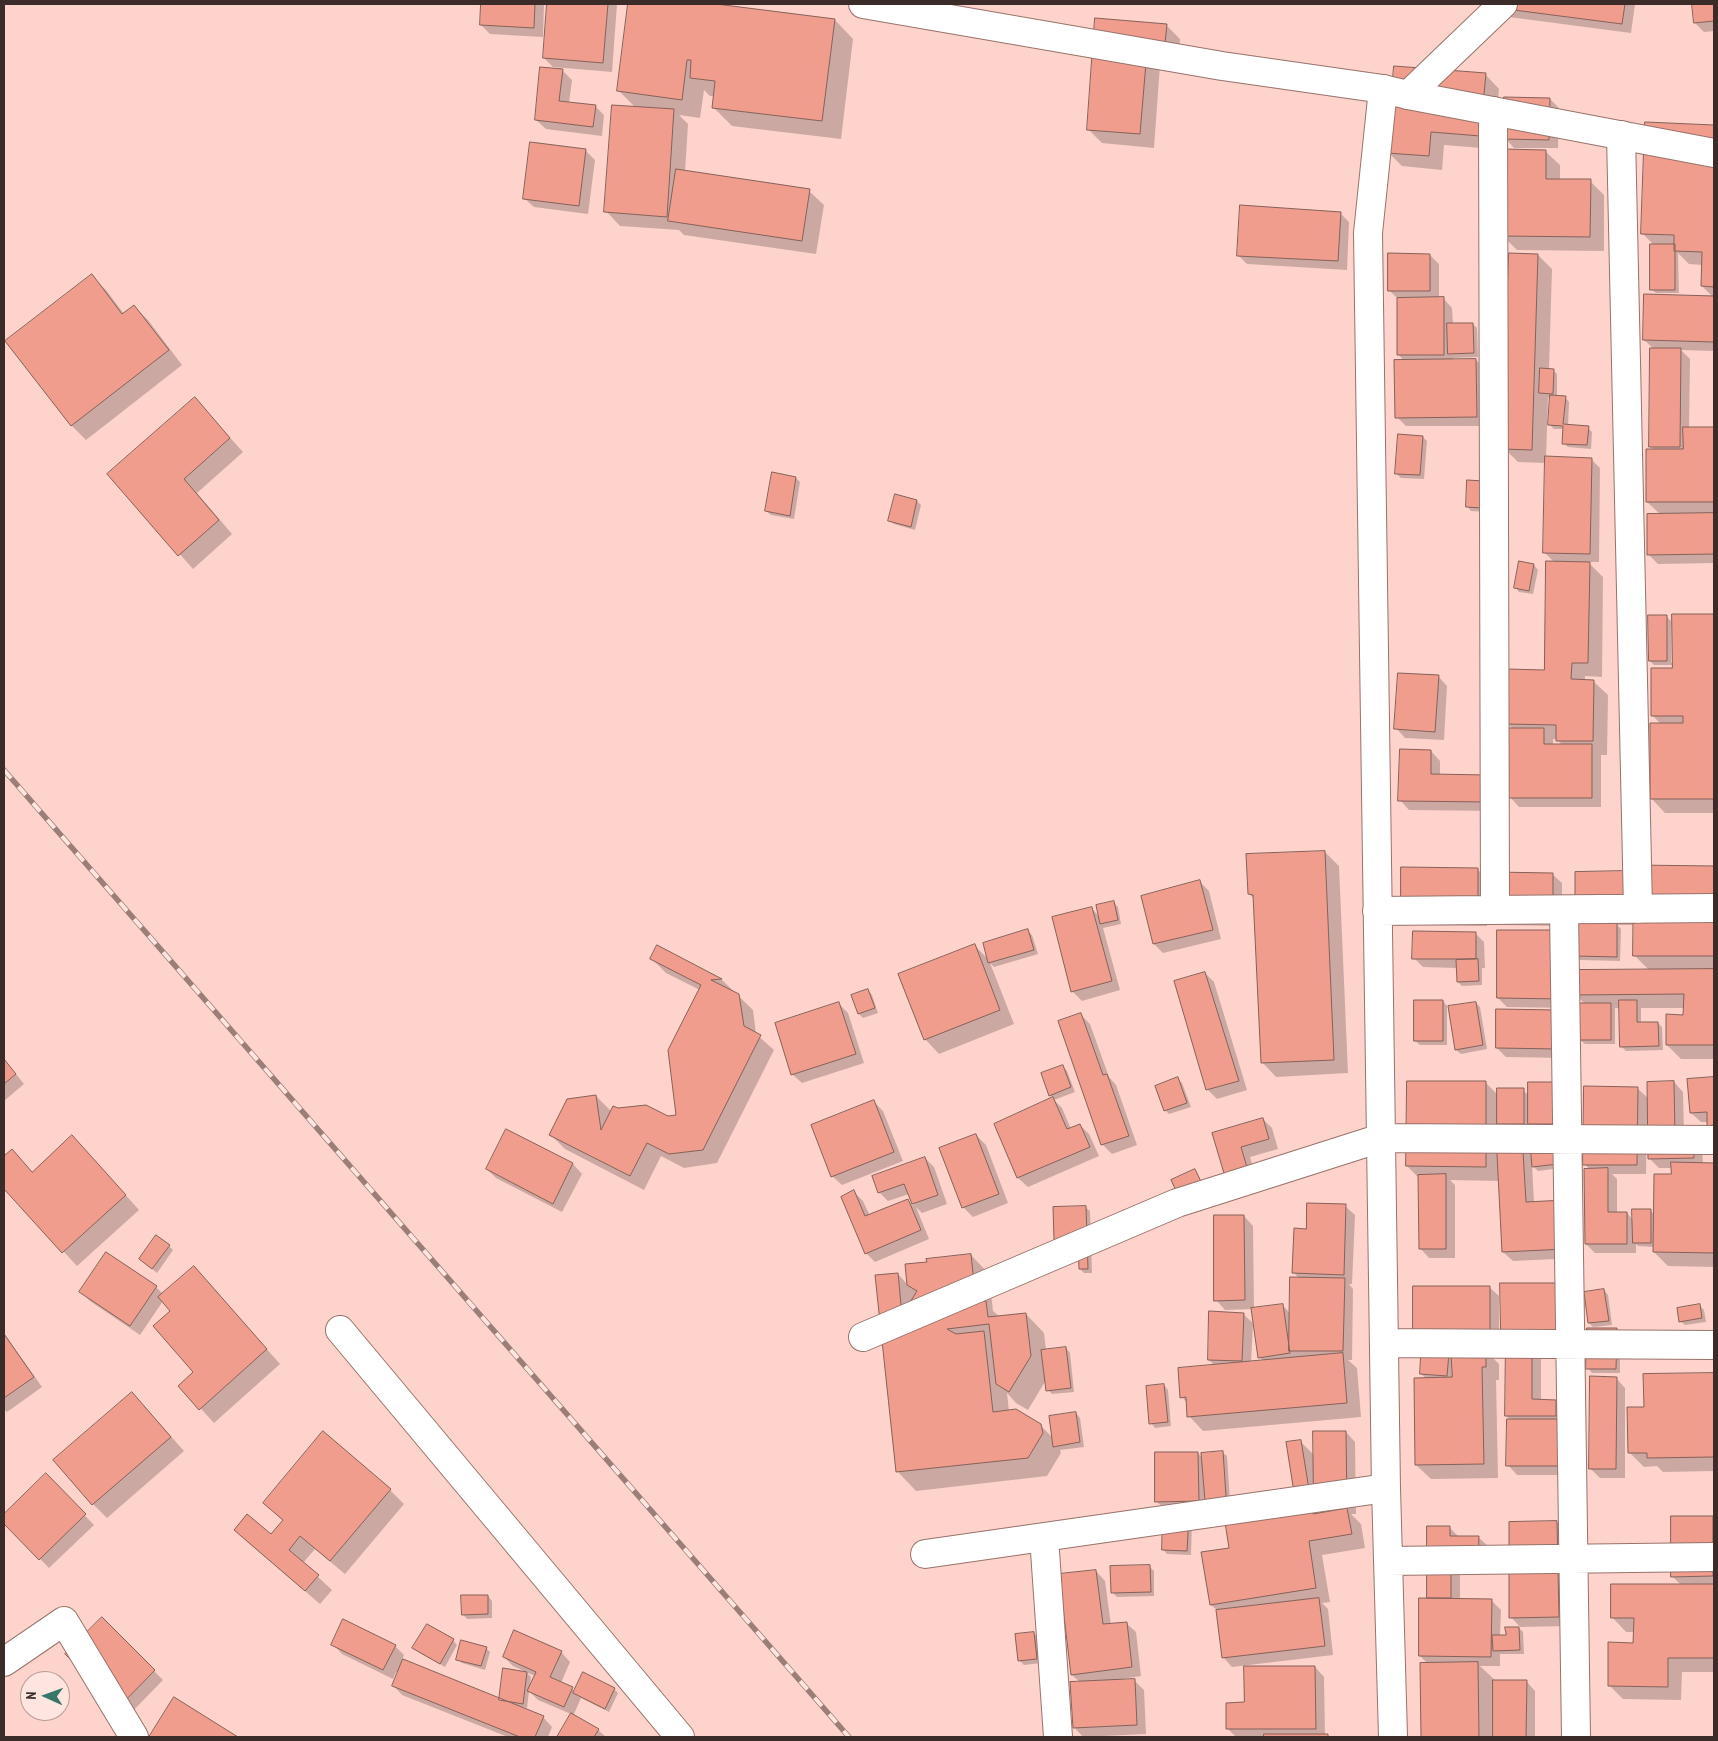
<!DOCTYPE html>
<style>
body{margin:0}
#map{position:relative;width:1718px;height:1741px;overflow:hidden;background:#fed3cb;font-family:"PT Sans Narrow",sans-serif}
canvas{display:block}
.frame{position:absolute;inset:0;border:5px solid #3c2c29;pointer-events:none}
.north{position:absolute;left:20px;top:1671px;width:50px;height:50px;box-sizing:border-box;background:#ffe5e0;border:1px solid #b19b97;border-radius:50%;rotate:272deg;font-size:14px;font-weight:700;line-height:20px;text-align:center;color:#3c2c29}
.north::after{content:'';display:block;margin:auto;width:18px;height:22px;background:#35786a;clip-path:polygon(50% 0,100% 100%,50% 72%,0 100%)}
</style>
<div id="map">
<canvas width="1718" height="1741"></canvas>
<div class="frame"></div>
<div class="north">N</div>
</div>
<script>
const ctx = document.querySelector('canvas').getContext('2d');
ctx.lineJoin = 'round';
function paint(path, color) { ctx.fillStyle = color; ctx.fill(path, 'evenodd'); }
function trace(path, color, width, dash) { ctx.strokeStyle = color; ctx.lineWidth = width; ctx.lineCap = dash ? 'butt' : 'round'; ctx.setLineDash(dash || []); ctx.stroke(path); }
paint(new Path2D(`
 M482 4H544L543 37 490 34 481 25Z
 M548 4H617L612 72 553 67 544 58Z
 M630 4H707L835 20 853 39 841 139 732 126 713 107 714 96H710L704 90 700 118 679 115 688 124 685 172 809 191 824 205 816 254 684 235 679 230 620 226 606 211 635 107 619 91Z
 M1500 4H1635L1631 33 1509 17Z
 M1693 4H1714V31L1704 32 1695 23Z
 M1166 25 1180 39 1178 66 1160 65 1154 148 1102 143 1088 129Z
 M562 70 572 80 569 103 595 106 604 115 602 136 546 129 536 120Z
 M1485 74 1499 89 1494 149 1444 145 1442 170 1402 166 1388 152Z
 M1550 99 1559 108 1558 148H1514L1505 138Z
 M1646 124 1714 126V351L1681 350 1690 359 1689 428H1714V563L1658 564 1648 554 1661 515 1647 502 1655 451 1650 446 1654 349 1644 340 1714 298 1702 286 1703 265 1689 264 1678 253 1679 293H1656L1651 289 1654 245 1642 233Z
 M585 150 595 160 588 214 534 207 524 198Z
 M1545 151 1560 165V181H1590L1604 195V251L1517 250 1503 236Z
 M1340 213 1349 222 1347 270 1247 264 1238 255Z
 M1430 255 1439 264V299L1443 298 1452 308 1453 324H1473L1477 328 1478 357 1453 358V360H1476L1485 369 1486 426H1406L1397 417 1404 361 1398 354V299L1389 290Z
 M1538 255 1552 269 1549 369 1553 370 1557 374V397H1565L1569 402 1568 426 1588 428 1592 432 1591 449 1568 447 1563 443 1564 429H1554L1549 424 1551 398 1548 397 1546 458 1591 459 1600 468 1599 562H1588L1603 577 1602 677 1585 676V681H1593L1608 695 1607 755H1601V807H1519L1510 797 1513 729 1508 724 1545 672 1555 563 1544 552 1546 463 1518 462 1504 448 1502 260 1510 268ZM1553 739H1557L1562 745H1553Z
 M92 276 106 290 124 314 134 306 148 320 182 365 86 440 72 426 7 341Z
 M195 399 243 452 197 493 232 534 193 569 109 474Z
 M1399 435 1423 437 1427 441 1424 479 1401 478 1396 473Z
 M796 478 800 482 794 519 771 515 766 511Z
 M1488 486 1487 512 1471 511 1467 506Z
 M917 501 921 505 915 530 894 524 889 520Z
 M1534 565 1538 570 1533 594 1519 592 1515 587Z
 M1666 616 1671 621V663H1673V616H1714V813H1665L1651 798 1662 725 1652 715 1673 669V665H1654L1650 661Z
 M1438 676 1447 686 1444 740 1405 738 1396 728Z
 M1431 751 1440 761V775L1495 811 1409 810 1400 800Z
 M1325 852 1339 866 1348 1073 1276 1077 1262 1062 1255 899 1249 894Z
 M1635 866 1714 867V1059H1681L1667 1045 1685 1016V1008H1641V1023H1658L1662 1027 1663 1050 1626 1051 1621 1046V1008H1615V1044H1585L1580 1040 1585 1004 1575 994 1650 971 1634 955 1635 925H1617L1621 929 1620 961 1580 960 1576 956 1584 924 1576 916 1625 873Z
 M1477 869 1487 879V926L1411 925 1402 916Z
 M1552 874 1562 883V926L1503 925 1493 916Z
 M1200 882 1209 891 1221 939 1163 953 1154 944Z
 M1114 903 1118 907 1121 924 1103 928 1120 990 1082 1001 1073 992 1091 908 1100 917Z
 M1027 930 1032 935 1038 954 994 967 990 963 1014 1024 939 1054 925 1039 975 946 989 960Z
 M1498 931 1570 1008 1507 1007 1498 998Z
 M1475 933 1484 942 1485 968H1482V985L1462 986 1458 982 1457 968 1423 967 1414 958Z
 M658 947 722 980 753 1010 756 1034 774 1050 717 1163 684 1168 661 1156 644 1190 565 1149 551 1135 596 1096 610 1110 611 1114 668 1117 678 1116 700 990 666 973 652 959Z
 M1205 973 1214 982 1247 1090 1217 1099 1208 1090Z
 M868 990 872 995 878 1013 863 1018 859 1014Z
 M1443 1001 1447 1006V1045H1420L1415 1041Z
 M1476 1003 1480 1007 1487 1049 1461 1054 1456 1050Z
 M839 1004 848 1013 864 1063 802 1083 792 1074Z
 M1498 1011 1567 1058 1506 1057 1497 1048Z
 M1081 1015 1090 1024 1109 1077 1116 1085 1137 1145 1112 1154 1103 1145 1060 1022Z
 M4 1059 24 1084 4 1101Z
 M1063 1067 1067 1071 1075 1092 1054 1100 1062 1108 1071 1129 1080 1125 1089 1134 1099 1156 1028 1187 1018 1178 996 1125 1054 1099 1050 1095Z
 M1714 1078V1131L1708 1125V1122H1701L1691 1113 1688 1080Z
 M1178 1079 1182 1083 1191 1107 1169 1114 1165 1110Z
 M1674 1082 1683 1092 1684 1135 1702 1145 1703 1164H1714V1267L1668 1266 1654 1252V1247L1638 1246 1636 1244V1253H1595L1586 1244 1590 1170 1585 1164 1637 1088 1649 1099ZM1647 1117H1649L1650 1159 1659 1168H1672V1176L1655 1215 1650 1210 1634 1221 1627 1213H1617V1179L1612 1174H1646Z
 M1486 1083 1498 1095 1523 1090 1560 1127 1534 1128 1528 1121 1527 1128 1561 1168 1538 1171 1532 1165 1534 1203 1576 1258 1513 1261 1503 1252 1500 1181 1450 1180 1455 1185V1258H1429L1420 1248 1419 1178 1407 1166Z
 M874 1102 883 1111 903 1161 842 1185 832 1176Z
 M1263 1119 1272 1128 1278 1149 1250 1157 1258 1183 1214 1133Z
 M507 1131 573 1164 582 1174 562 1212 496 1178 487 1169Z
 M976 1135 986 1145 1008 1203 973 1217 963 1207Z
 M12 1151 33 1173 86 1151 139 1210 77 1266 4 1187V1158Z
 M925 1158 934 1167 947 1204 922 1213 916 1207 929 1239 875 1262 866 1253 854 1192 863 1201 870 1216 907 1200 914 1206 909 1194 888 1201 879 1192Z
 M1345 1206 1355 1215 1352 1284H1349L1353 1289 1352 1360H1348L1357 1368 1361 1417 1203 1431 1189 1416 1187 1403 1182 1397 1215 1366 1209 1360 1243 1314 1253 1323 1251 1363 1264 1361 1259 1357 1253 1309 1225 1310 1216 1300 1244 1216 1253 1226 1254 1309 1282 1305 1290 1313 1300 1279 1294 1273 1307 1230Z
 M1085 1207 1090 1211 1092 1273H1084L1080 1269Z
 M169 1246 173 1250 157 1273 140 1259Z
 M106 1254 156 1287 163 1294 194 1267 280 1364 214 1423 180 1386 195 1372 172 1311 163 1301 140 1335 90 1301 81 1292Z
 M971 1255 989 1274 993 1311 1000 1317 1026 1314 1044 1333 1046 1350 1066 1348 1070 1353 1074 1392 1052 1394 1048 1390 1046 1380 1028 1410 1016 1403 1007 1393 1009 1411 1040 1425 1053 1438 1076 1413 1080 1418 1084 1447 1060 1450 1061 1453 1047 1476 916 1491 898 1472 876 1277 898 1274 908 1285Z
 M1502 1285 1578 1339 1541 1349V1401H1556L1565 1410 1582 1475H1517L1508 1465 1511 1420 1506 1416 1507 1339 1502 1330Z
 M1489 1287 1499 1296V1343L1485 1350 1499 1364V1380H1496L1498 1478 1431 1479 1416 1465 1427 1379 1421 1374 1423 1342Z
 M1604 1290 1608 1295 1612 1325 1593 1327 1589 1323Z
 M1700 1306 1704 1310 1706 1322 1685 1325 1680 1321Z
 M1616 1329 1620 1333V1373H1592L1588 1368Z
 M4 1333 42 1387 7 1412 4 1409Z
 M1714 1374V1471L1663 1472 1657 1466 1644 1467 1629 1452 1645 1408 1644 1376Z
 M1616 1378 1625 1388V1478H1600L1591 1469Z
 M1164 1385 1168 1390 1171 1426 1155 1428 1151 1423Z
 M132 1393 184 1451 107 1518 93 1504Z
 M1346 1432 1355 1442 1356 1514H1351L1361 1524 1365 1548 1322 1555 1330 1602 1322 1603 1328 1609 1333 1655 1232 1667 1223 1657 1218 1611 1211 1605 1203 1554 1230 1549 1225 1516 1166 1510 1156 1501 1198 1453 1202 1458 1222 1452 1227 1456 1231 1517 1298 1506 1300 1441 1315 1456Z
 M46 1475 94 1525 49 1568 4 1522V1516Z
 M390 1490 404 1504 345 1574 315 1549 303 1563 332 1590 320 1604 250 1544 236 1530 272 1536 284 1522 265 1503Z
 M1712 1518 1714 1519V1672H1682L1681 1700 1623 1699 1609 1685 1634 1644 1635 1632H1626L1612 1617 1681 1585 1672 1576Z
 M1192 1521 1191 1555 1167 1554 1163 1549Z
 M1557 1522 1566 1532 1568 1626 1520 1627 1511 1617Z
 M1428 1527H1449L1458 1536 1478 1537 1488 1546 1460 1569V1599L1491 1600 1501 1610 1500 1636H1507L1519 1628 1523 1632 1524 1654H1500V1666H1480L1497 1682 1526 1681 1535 1691V1737H1422L1421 1664H1428L1420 1656 1428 1600Z
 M1149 1566 1154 1571V1596L1117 1597 1112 1592Z
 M1096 1571 1105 1581 1111 1625 1126 1623 1136 1632 1141 1676 1122 1679V1681L1134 1680 1144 1690 1146 1734 1083 1737 1074 1727 1081 1683 1072 1675Z
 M488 1596 492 1601V1618L467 1619 463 1614Z
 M102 1619 163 1680 128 1716Z
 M1033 1633 1038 1637 1041 1663 1024 1665 1019 1660Z
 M453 1640 457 1645 445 1667 418 1652 414 1648Z
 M333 1644 395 1646 404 1655 402 1660 500 1700 526 1672 513 1666 504 1657 561 1652 570 1662 561 1683 575 1691 614 1689 618 1693 609 1712 581 1698 573 1716 598 1730 606 1737H559L571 1714 538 1700 529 1691 527 1708 519 1706 543 1717 552 1727 548 1737H508L402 1695 393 1685 398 1672H396L393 1679 342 1654ZM526 1672 535 1676 530 1686 531 1677Z
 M486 1648 490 1652 485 1670 462 1663 457 1659Z
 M1315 1667 1324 1677 1325 1735 1329 1737H1236L1228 1729 1246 1704Z
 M174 1699 236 1737H150Z`), '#0003');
const building = new Path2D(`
 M481 4H535L534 28 480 25Z
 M547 4H608L603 63 543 58Z
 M628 4H716L835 19 822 121 712 108 715 81 690 78 691 60H687L682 100 617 91Z
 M1498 4H1625L1622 24 1498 8Z
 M1692 4H1714V21L1694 23Z
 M1095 18 1167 24 1164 53 1147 51 1140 134 1087 130Z
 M1394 66 1486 73 1480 136 1431 132 1429 156 1387 153Z
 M540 67 563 69 559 101 596 105 593 127 535 120Z
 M1504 97 1550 98 1549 140 1503 139Z
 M612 105 674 109 667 217 604 212Z
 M1645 122 1714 125V287L1701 286 1702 252 1674 251V235L1641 234Z
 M530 142 586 149 579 206 523 199Z
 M1503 149 1546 150V179H1591L1590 237 1502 236Z
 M676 169 810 189 802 241 668 221Z
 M1240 205 1341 212 1338 261 1237 256Z
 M1650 244H1675V290H1650Z
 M1388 253 1430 254V291H1388Z
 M1509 253 1538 254 1532 450 1502 449Z
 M92 274 122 314 134 305 169 350 71 426 5 341Z
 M1644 294 1714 296V342L1643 340Z
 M1444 297V355H1397V298Z
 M1447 323H1473L1474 353 1448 354Z
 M1650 348H1681L1680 447H1649Z
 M1476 359 1477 417 1395 418 1394 360Z
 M1540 368 1554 369 1553 394 1539 393Z
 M1550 395 1566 396 1563 424 1589 426 1587 445 1562 444 1563 426 1548 425Z
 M195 397 230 438 184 479 219 520 178 556 107 474Z
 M1683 427H1714V502H1646V449H1683Z
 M1398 434 1423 436 1420 475 1395 474Z
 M1545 456 1592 458 1590 554 1543 553Z
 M772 472 796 477 790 516 765 511Z
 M1467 480 1484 481 1483 508 1466 507Z
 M895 494 917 500 911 527 888 521Z
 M1714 513V554L1647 555V514Z
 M1519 561 1534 564 1529 591 1514 588Z
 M1546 561 1590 562 1588 663H1572L1571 679 1594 680 1593 741H1556V725L1506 724 1507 669 1544 670Z
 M1672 614H1714V799H1650V723H1683V716H1651V668H1672Z
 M1648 615H1667V661H1649Z
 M1398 673 1439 675 1435 732 1394 729Z
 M1509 728H1544V744H1592V798H1509Z
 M1400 749 1431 750V774L1487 775V802L1398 801Z
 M1325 851 1334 1060 1261 1063 1253 895 1248 894 1246 854Z
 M1634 865 1714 866V956H1633Z
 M1401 867 1478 868V917H1401Z
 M1625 871 1626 916H1575V872Z
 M1493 872 1553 873V917L1492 916Z
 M1200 880 1213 930 1153 944 1141 896Z
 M1114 901 1118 920 1100 924 1096 905Z
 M1092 907 1112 981 1071 992 1052 917Z
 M1575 923H1617V957L1575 956Z
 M1028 929 1034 950 988 963 983 943Z
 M1497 930H1562L1561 999 1497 998Z
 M1413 931 1476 932V959H1412Z
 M975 944 1000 1010 924 1040 898 974Z
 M657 945 722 979 711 980 739 994 744 1026 761 1035 703 1150 669 1154 647 1143 630 1176 549 1135 567 1099 596 1095 601 1130 613 1106 618 1108 646 1105 668 1116 676 1115 668 1050 701 985 650 959Z
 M1478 959 1479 981 1457 982 1456 960Z
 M1714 969V1045H1666V1014L1683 1015 1684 994 1573 995 1574 970Z
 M1205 972 1239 1081 1206 1090 1174 981Z
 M868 989 875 1008 858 1014 851 995Z
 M1414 1000H1443V1041H1414Z
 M1619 1000H1637V1022H1658L1659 1046 1620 1047Z
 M839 1002 856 1054 791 1075 775 1023Z
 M1476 1002 1483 1045 1455 1050 1448 1006Z
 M1579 1003H1611V1040H1579Z
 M1496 1009 1558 1010V1049L1496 1048Z
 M1081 1013 1103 1075 1107 1074 1129 1136 1101 1145 1058 1021Z
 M4 1059 16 1074 4 1084Z
 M1063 1065 1071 1087 1049 1096 1041 1073Z
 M1178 1077 1187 1103 1164 1111 1155 1086Z
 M1714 1077V1125L1707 1126V1112L1690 1113 1687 1079Z
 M1407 1081H1486V1167L1406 1166Z
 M1674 1081 1675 1134H1693L1694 1158 1648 1159 1647 1082Z
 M1528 1082H1556L1557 1124H1528Z
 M1584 1086 1638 1087 1637 1165H1583Z
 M1497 1088H1524V1124H1497Z
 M1053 1097 1067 1129 1080 1124 1090 1147 1017 1178 994 1124Z
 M874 1100 894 1152 831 1177 811 1125Z
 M1263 1118 1269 1139 1241 1147 1249 1174 1226 1180 1212 1133Z
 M506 1129 573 1163 553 1204 486 1169Z
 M1553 1130 1558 1164 1532 1167 1529 1133Z
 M976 1134 999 1194 962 1208 939 1148Z
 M1522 1134 1526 1202 1565 1200 1567 1249 1502 1252 1496 1135Z
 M72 1135 126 1195 62 1253 4 1189V1156L12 1149 32 1172Z
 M925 1157 938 1195 912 1204 904 1184 878 1193 872 1176Z
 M1671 1162 1714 1163V1253L1653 1252 1654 1174H1671Z
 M1608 1168V1212H1627V1244H1585L1584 1169Z
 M1195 1169 1205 1190 1181 1201 1171 1180Z
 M1446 1174V1249H1419L1418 1175Z
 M854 1190 865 1216 908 1199 921 1230 865 1254 841 1197Z
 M1307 1203 1346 1204 1344 1275 1292 1273 1294 1228 1306 1229Z
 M1086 1206 1088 1269H1079L1078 1239 1054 1240 1053 1207Z
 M1632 1209H1651V1243H1633Z
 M1214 1215H1244L1245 1300 1214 1301Z
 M156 1235 170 1245 152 1269 139 1259Z
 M106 1252 157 1286 130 1326 79 1292Z
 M971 1254 976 1302 986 1301 988 1317 1026 1313 1031 1356 1009 1392 996 1384 989 1324 947 1329 956 1334 984 1331 993 1412 1016 1409 1041 1424 1043 1433 1028 1458 896 1472 875 1275 898 1273 902 1315 917 1291 907 1285 905 1264 927 1262 926 1259Z
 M194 1266 267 1349 199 1410 178 1386 193 1372 153 1326 170 1311 158 1297Z
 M1290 1277 1345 1278 1343 1351H1289Z
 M1500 1283H1569V1330H1501Z
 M1413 1286H1490V1334L1413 1333Z
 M1604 1289 1609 1321 1588 1323 1584 1292Z
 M1283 1304 1290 1353 1258 1358 1251 1308Z
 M1700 1304 1702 1318 1679 1322 1677 1308Z
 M1209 1311 1244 1313 1242 1361 1208 1360Z
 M1587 1328H1617L1616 1369H1586Z
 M4 1334 34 1377 4 1398Z
 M1506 1338H1532V1399L1556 1400V1416H1505Z
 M1422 1340 1450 1341 1447 1376 1420 1374Z
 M1066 1347 1071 1388 1046 1391 1041 1350Z
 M1451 1349H1486V1367H1482L1484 1464 1415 1465 1414 1378 1452 1377Z
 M1343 1353 1347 1403 1187 1417 1186 1397 1180 1398 1178 1368Z
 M1714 1373V1457L1647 1458V1453H1628L1627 1407H1644L1643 1374Z
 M1590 1376 1617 1377 1616 1469H1589Z
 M1164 1384 1168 1422 1149 1424 1146 1386Z
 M132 1392 171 1437 92 1505 53 1460Z
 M1076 1412 1080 1442 1053 1447 1049 1416Z
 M1507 1419H1573V1466H1506Z
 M323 1431 391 1489 330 1561 300 1536 289 1550 319 1575 305 1591 234 1530 247 1514 271 1534 283 1520 263 1503Z
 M1313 1431H1346L1347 1505H1314Z
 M1301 1440 1313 1514 1347 1508 1352 1534 1309 1541 1316 1588 1210 1605 1201 1552 1229 1548 1224 1516 1296 1505 1286 1442Z
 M1223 1451 1227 1511 1206 1513 1201 1453Z
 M1155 1452H1198L1199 1501 1155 1502Z
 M46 1473 86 1514 39 1560 4 1524V1514Z
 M1163 1514 1189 1515 1187 1551 1162 1550Z
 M1671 1516H1713V1576L1671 1577Z
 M1557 1521 1559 1617 1509 1618V1522Z
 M1427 1526H1450V1536H1479L1478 1560H1451V1598H1427Z
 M1150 1565 1151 1592 1111 1593 1110 1566Z
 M1096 1570 1103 1624 1127 1622 1132 1667 1071 1675 1059 1574Z
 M1611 1584H1714V1658H1668V1687L1608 1686V1642L1633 1643 1634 1618H1611Z
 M461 1595H488V1614L462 1615Z
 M1319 1598 1325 1646 1222 1658 1216 1610Z
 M1419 1598 1492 1599 1491 1657 1419 1656Z
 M102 1617 155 1670 118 1708 65 1654Z
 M343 1619 396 1645 383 1670 331 1645Z
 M427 1624 454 1639 440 1664 412 1648Z
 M1505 1627H1519L1520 1650 1493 1651 1492 1635H1506Z
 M514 1630 562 1651 550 1677 573 1687 564 1707 527 1691 536 1672 503 1657Z
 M1034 1632 1037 1659 1018 1661 1015 1634Z
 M461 1640 487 1647 481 1666 456 1660Z
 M403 1659 544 1716 535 1737H520L392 1686Z
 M1478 1662 1479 1737H1421L1420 1663Z
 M1244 1666H1315L1316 1729H1226V1703L1244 1702Z
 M503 1668 527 1672 523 1704 499 1700Z
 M583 1672 615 1688 605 1709 573 1693Z
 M1135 1679 1137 1725 1073 1728 1070 1682Z
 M1493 1680H1527L1526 1737H1493Z
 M174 1697 238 1737H149Z
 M571 1713 599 1729 594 1737H557Z
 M1264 1734H1328V1737H1264Z`);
paint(building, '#f09d8d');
trace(building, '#856159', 1);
const street = new Path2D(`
 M1383 89 1368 233 1386 1488 1393 1737
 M1408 95 1503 4
 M1493 111 1495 910
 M1621 135 1638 909
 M1564 910 1576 1737
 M1377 911 1714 908
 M340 1330 680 1737
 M863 1337 1177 1203 1381 1138 1714 1140
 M1384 1343 1714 1345
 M1044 1537 1058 1737
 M925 1554 1386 1488
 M1388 1561 1714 1557
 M4 1662 64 1621 134 1737`);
const secondary = new Path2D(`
 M863 4 1222 66 1383 89 1408 95 1714 153`);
trace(street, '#98736b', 30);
trace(secondary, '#98736b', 30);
trace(street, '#fff', 28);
trace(secondary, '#fff', 28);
const rail = new Path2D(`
 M4 770 849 1737`);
trace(rail, '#9b7e78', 5.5);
trace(rail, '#ffe5e0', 4, [11]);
</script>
